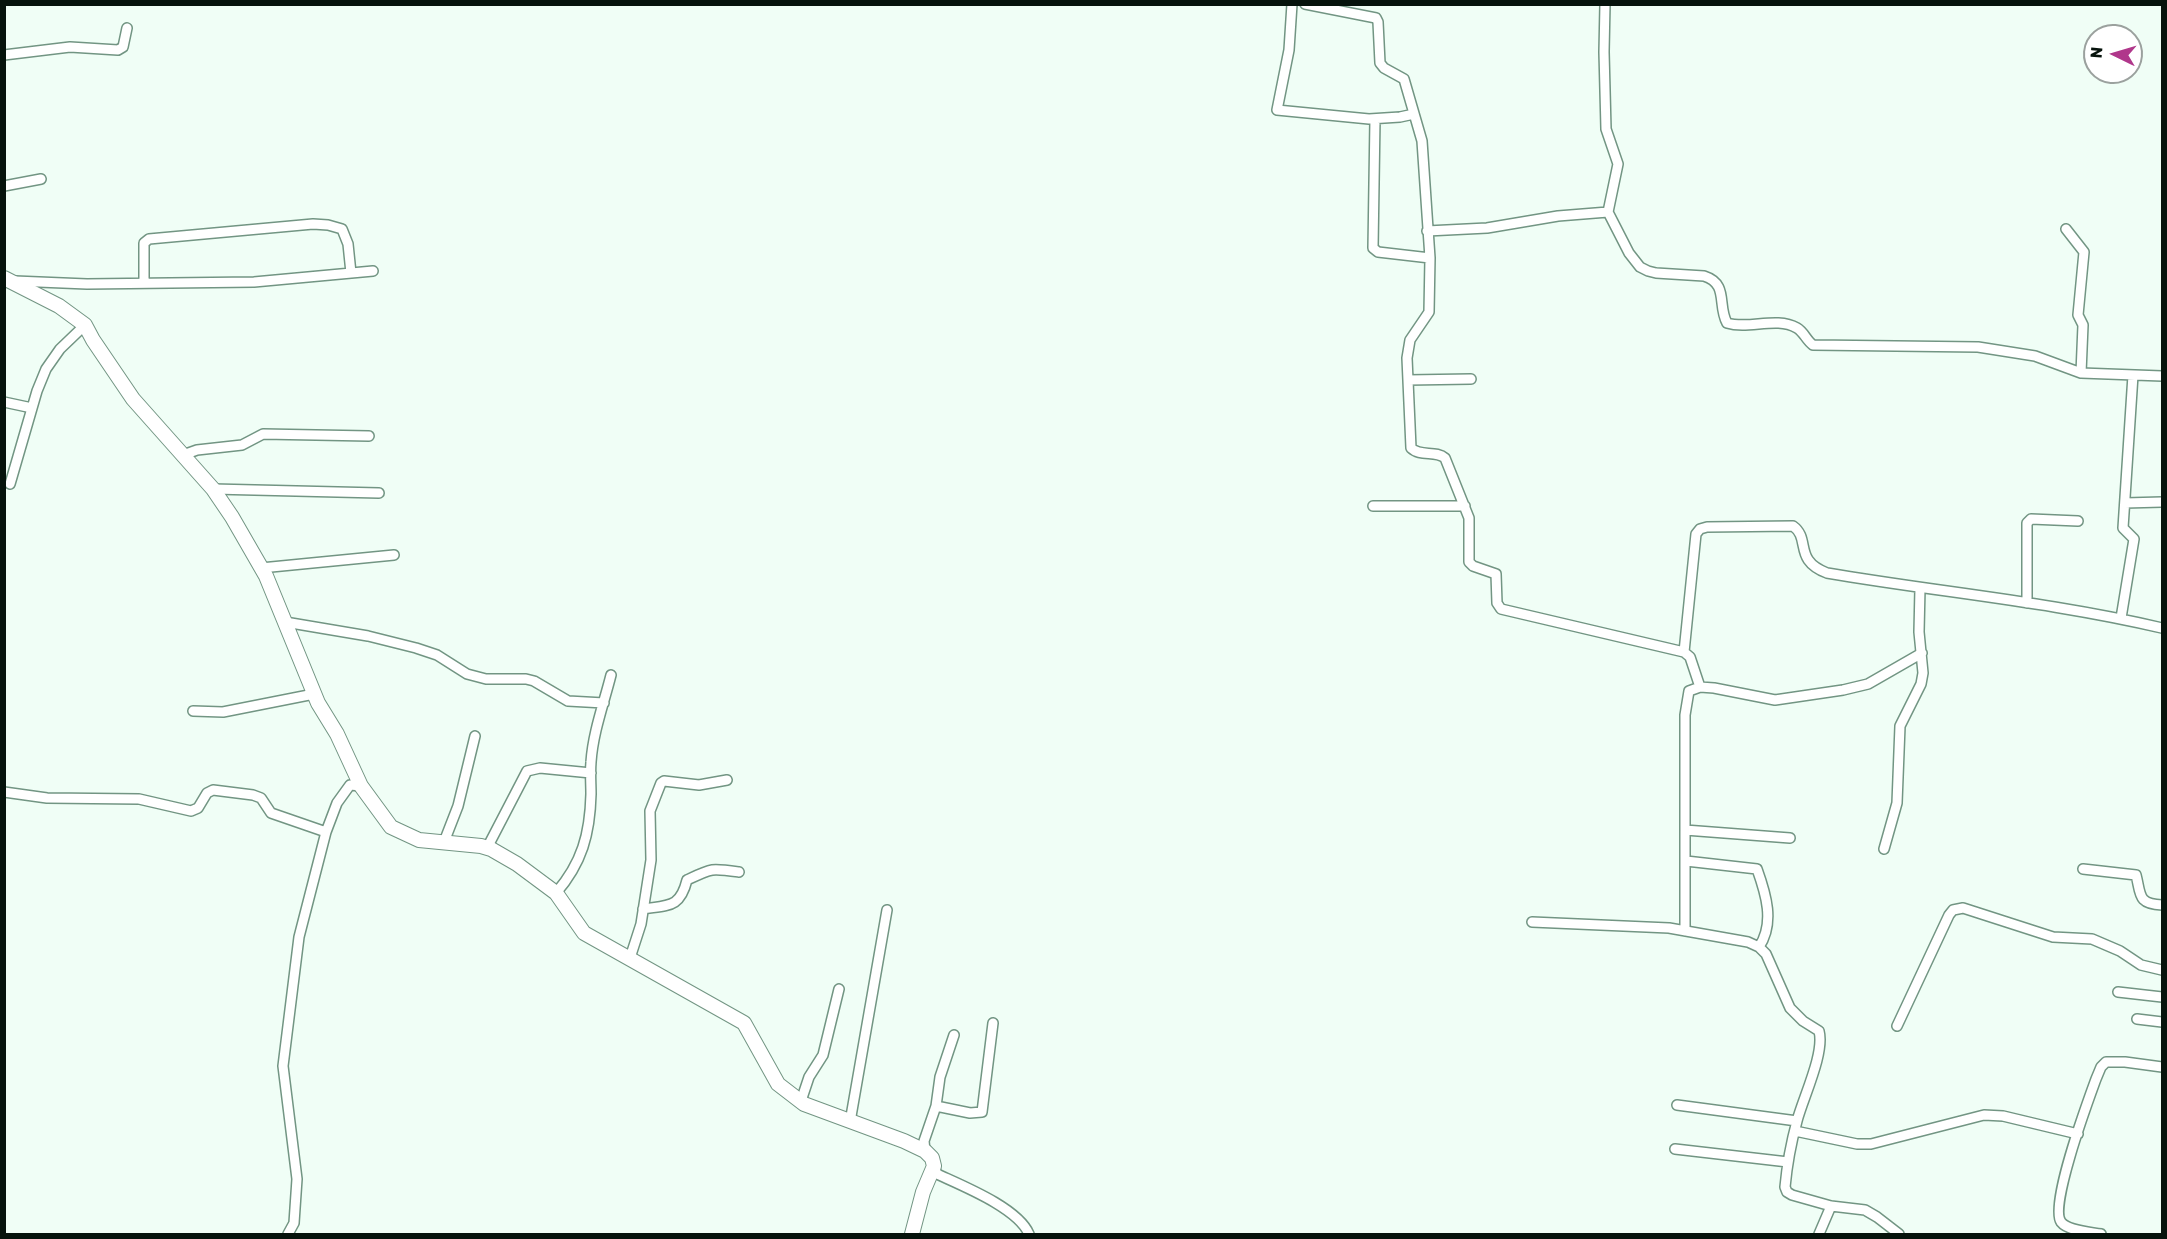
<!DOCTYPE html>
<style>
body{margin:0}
#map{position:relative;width:2167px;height:1239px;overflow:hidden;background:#f0fef6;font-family:Rubik,sans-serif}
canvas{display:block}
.frame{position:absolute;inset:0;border:6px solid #06130c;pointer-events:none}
.north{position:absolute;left:2083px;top:24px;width:60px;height:60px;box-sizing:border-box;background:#fff;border:2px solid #9ba19e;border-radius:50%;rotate:275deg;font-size:16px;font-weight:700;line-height:24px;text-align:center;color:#06130c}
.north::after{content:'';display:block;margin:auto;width:21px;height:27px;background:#b0378b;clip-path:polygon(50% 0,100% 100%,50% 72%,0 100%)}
</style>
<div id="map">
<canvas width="2167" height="1239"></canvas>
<div class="frame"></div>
<div class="north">N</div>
</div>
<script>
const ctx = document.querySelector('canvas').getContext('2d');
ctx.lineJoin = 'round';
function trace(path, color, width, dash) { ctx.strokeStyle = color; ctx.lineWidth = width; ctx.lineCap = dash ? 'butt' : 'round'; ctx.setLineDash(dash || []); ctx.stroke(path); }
const street = new Path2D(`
 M1292 4 1289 50 1277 110 1369 119 1400 117 1414 114
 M1305 4 1376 18 1378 22 1380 63 1384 68 1404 79 1422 141 1430 258 1429 312 1410 340 1407 358 1411 448C1420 457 1436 450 1445 458L1469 518V562L1473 566 1496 574 1497 603 1501 609 1684 652 1690 657 1700 687
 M1605 4 1604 52 1606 129 1618 164 1608 212 1629 253 1640 267 1648 271 1656 273 1704 276C1729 284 1717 305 1727 323 1749 330 1776 316 1797 328 1804 332 1806 340 1813 345L1978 347 2035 356 2081 373 2162 376
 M4 55 70 47 118 50 123 47 127 28
 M1375 119 1373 248 1378 252 1430 258
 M4 186 41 179
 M2066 229 2084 252 2078 315 2083 325 2081 373
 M1427 231 1487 228 1558 216 1608 212
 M15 281 87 284 254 282 373 271
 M144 283V243L149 239 313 224 328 225 342 229 348 244 351 273
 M1408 380 1471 379
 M4 402 32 408
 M183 455 197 450 242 445 263 434 369 436
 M10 484 37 391 46 369 60 349 85 325
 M213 489 379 493
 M2125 503 2162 502
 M1373 506H1465
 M261 568 394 555
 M2027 603V523L2031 519 2078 521
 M2121 618 2134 539 2123 528 2133 375
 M285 622 368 636 416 648 437 655 467 674 486 679H526L534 681 568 701 604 703
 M1684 652 1696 534 1700 529 1707 527 1793 526C1811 539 1793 560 1827 573 1938 592 2052 602 2162 628
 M193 711 223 712 314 694
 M4 792 47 798 139 799 191 811 198 808 207 793 213 790 253 795 261 798 271 813 326 832
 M1685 830 1790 838
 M444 842 458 806 475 736
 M487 848 527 771 540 768 591 773
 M1884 849 1897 803 1900 726 1921 684 1923 673 1919 632 1920 588
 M1686 861 1757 869C1766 894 1775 923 1759 947
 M2083 869 2136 875C2141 894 2137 904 2162 905
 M556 893C582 863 590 834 591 794 591 784 590 773 591 762 593 732 604 703 611 675
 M643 909C669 905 680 908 687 880 712 868 711 868 739 872
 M1532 922 1669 928 1748 942 1759 947 1766 954 1790 1008 1803 1021 1819 1031C1825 1053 1803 1098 1797 1121 1791 1143 1787 1165 1785 1187L1787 1192 1792 1195 1831 1206 1865 1210 1877 1217 1899 1234
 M1685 931V715L1689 691 1700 687 1714 688 1775 700 1843 690 1868 684 1922 653
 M630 958 641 924 651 860 650 811 661 783 664 781 699 785 727 780
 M2118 992 2162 997
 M2137 1019 2162 1022
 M1897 1026 1949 915 1953 910 1963 908 2053 937 2092 939 2120 951 2141 965 2162 970
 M801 1101 809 1077 823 1055 839 989
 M1677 1105 1797 1121
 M936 1106 970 1113 982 1112 993 1023
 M850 1122 887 910
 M1795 1131 1857 1144H1871L1984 1115 2003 1116 2078 1134
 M1675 1149 1788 1162
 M925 1151 924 1141 936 1106 940 1077 954 1035
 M934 1166 937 1174C963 1186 1018 1208 1029 1234
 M288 1234 294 1223 297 1179 283 1066 299 937 326 832 337 803 350 785 361 786
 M1819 1234 1831 1206
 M2101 1234C2090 1232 2068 1231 2061 1222 2049 1206 2088 1101 2096 1079L2101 1067 2106 1062H2125L2162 1067`);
const secondary = new Path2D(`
 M4 278 59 306 85 325 93 340 133 399 213 489 232 517 266 576 318 703 337 734 361 786 391 827 419 840 481 846 491 849 517 864 556 893 584 933 744 1023 778 1084 804 1104 904 1141 925 1151 932 1158 934 1166 923 1192 912 1234`);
trace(street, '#729583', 12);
trace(secondary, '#729583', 16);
trace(street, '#fff', 9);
trace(secondary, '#fff', 14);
</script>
